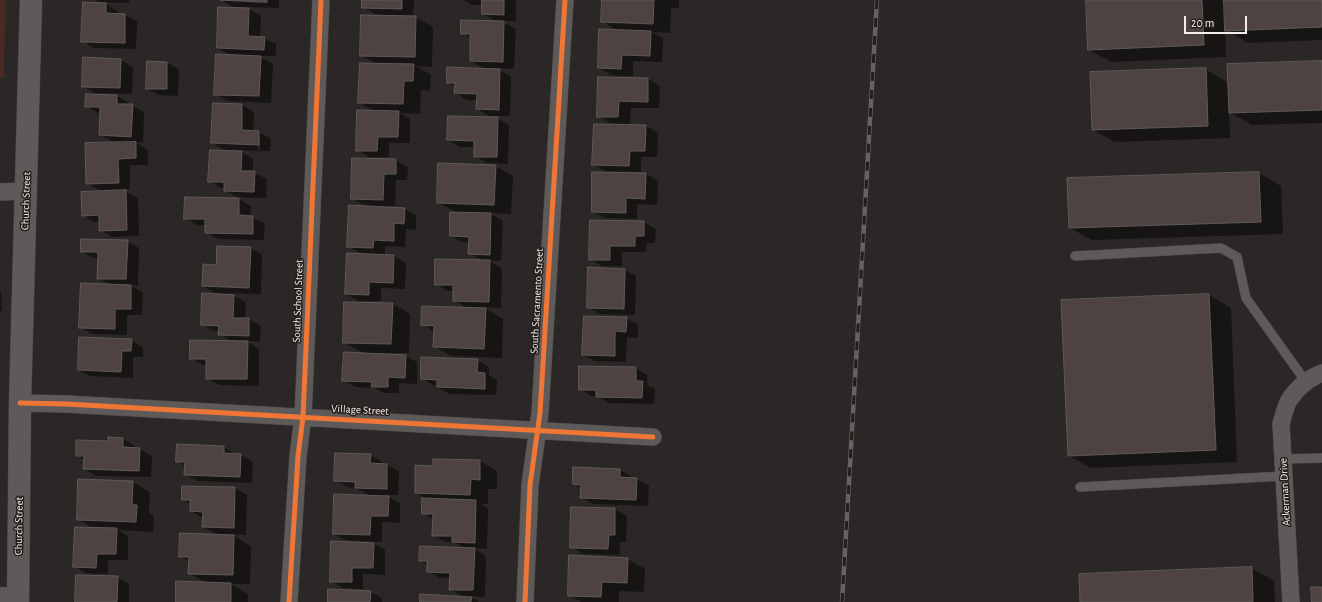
<!DOCTYPE html>
<style>
body{margin:0}
#map{position:relative;width:1322px;height:602px;overflow:hidden;background:#2c2727;font-family:"Alegreya Sans",sans-serif}
canvas{display:block}
.scale{position:absolute;left:1184px;top:16px;width:63px;height:18px;box-sizing:border-box;border:2px solid #f3edeb;border-top:0;padding-left:5px;font-size:12px;line-height:14px;white-space:nowrap;color:#f3edeb;-webkit-text-stroke:3px #251d1b;paint-order:stroke}
</style>
<div id="map">
<canvas width="1322" height="602"></canvas>
<div class="scale">20 m</div>
</div>
<script>
const ctx = document.querySelector('canvas').getContext('2d');
ctx.lineJoin = 'round';
function paint(path, color) { ctx.fillStyle = color; ctx.fill(path, 'evenodd'); }
function trace(path, color, width, dash) { ctx.strokeStyle = color; ctx.lineWidth = width; ctx.lineCap = dash ? 'butt' : 'round'; ctx.setLineDash(dash || []); ctx.stroke(path); }
function write(font, color, halo, rows, align = 'center') {
  ctx.font = font + ' "Alegreya Sans",sans-serif'; ctx.lineWidth = 3; ctx.setLineDash([]); ctx.textBaseline = 'middle'; ctx.strokeStyle = halo; ctx.fillStyle = color; for (const [text, x, y, turn = 0] of rows) {
    ctx.save(); ctx.translate(x, y); ctx.rotate((+turn || 0) * Math.PI / 180); ctx.textAlign = isNaN(turn) ? turn : align; if (halo) ctx.strokeText(text, 0, 0); ctx.fillText(text, 0, 0); ctx.restore();
  }
}
paint(new Path2D(`
 M0 0H6L4 67 5 77 0 78Z`), '#492a23');
paint(new Path2D(`
 M95 0H129V3L98 2Z
 M221 0H279V8L246 7 261 16 260 37 264 38 276 44V56H258L273 64 271 103 227 101 215 94 232 56 218 48 239 9 240 7H233Z
 M363 0H414L413 17H416L433 27 432 67 416 66 431 75 430 91 421 90 420 114 400 113 410 119V143H389V157H369L357 150 376 112 359 103 376 64 361 55 385 17V15L375 14 363 7Z
 M464 0H516V21H501L516 29 514 69 496 68 511 77 510 116H489L478 109V100H467L456 93V87L448 82 486 70 471 61V39L462 33 497 22 483 14V5H472Z
 M603 0H679V8H671L670 33 652 32 663 38 662 62 633 61V76L611 75 599 68 618 31 602 21Z
 M1087 0H1221L1225 2V0H1322V40L1248 43 1225 29 1226 57 1111 62 1089 50Z
 M106 4 117 11V14L125 15 137 21 136 49 94 48 82 41Z
 M84 58 121 60 133 67 132 94 95 93 83 86Z
 M148 62 167 63 179 69 178 96 159 95 147 89Z
 M1322 62V123L1252 125 1229 112 1230 138 1115 142 1093 130 1205 69 1229 83Z
 M599 78 648 79 660 86 659 108H631L630 124 610 123 598 116Z
 M86 95 117 96 129 103V105H132L144 112 143 143 135 142 148 150V165H130V189L122 190 138 198 139 236 112 237 100 230V222H94L83 215 107 192V190H99L87 183 120 143V142L112 141 100 135 101 113H98L86 106Z
 M214 104 242 105 254 112 253 132H259L271 139 270 151 224 150 212 143ZM258 137H260V150H258Z
 M497 118 509 125 508 164 487 163 475 156V147H460L448 140Z
 M646 126 658 133 657 157H641V172L605 171 593 164Z
 M242 152 253 159V172L267 179 266 198 237 197 225 191V188H221L210 181Z
 M353 159 396 160 408 167 407 180H396L395 206H389V208L405 209 416 215V230L406 229 405 247 385 246V256H394L406 263 405 289 381 288V301H358L346 294 364 255 348 246 367 207 352 198Z
 M495 166 513 176 511 214 489 213 503 221 501 261 488 260 502 268 501 308 483 307 503 319 502 358 451 356 434 346 435 332 422 324 468 309 454 300V291H448L436 284 484 261 469 253 470 243 462 242 451 236 457 213 438 202Z
 M1259 173 1281 186 1283 234 1092 240 1070 228 1068 179Z
 M646 174 658 181 657 205 637 204V219L605 218 593 212Z
 M239 199 251 206 250 217 265 223 264 240 218 239 206 232V225H197L185 218Z
 M644 222 656 229 655 243H647L646 252H622V266H602L590 259Z
 M127 241 139 248 138 286 130 285 143 293 142 315H127V335L92 334 80 327 111 285 98 278 99 258H94L82 252Z
 M250 248 262 254 261 294 215 293 203 286 217 266Z
 M625 270 636 276 635 315 600 314 588 307Z
 M0 292H1L2 311H0Z
 M1209 295 1231 308 1237 462 1091 468 1069 456Z
 M234 296 246 302 245 319H249L261 326 260 342 246 341 259 349V386L219 385 207 378V365H203L191 358 233 342 219 334 220 331H213L202 324Z
 M393 304 410 314 409 353H375V354L406 356 417 362V384L399 383V393H384L375 388 355 387 344 380 365 354 344 342Z
 M626 318 638 325V338L627 337 626 362 595 361 583 355Z
 M131 340 143 347V357H133V378L90 376 79 370Z
 M477 360 489 367V376L497 380 496 395 449 394 438 387V385H433L422 378Z
 M636 368 647 375V385L655 389 654 404 609 403 597 396H591L580 389Z
 M109 438 123 439 135 446V449H140L152 456 151 477 96 476 84 469V460L77 455 109 442Z
 M178 445 224 447 236 455H241L253 462 252 483 197 481 185 474V466L177 461Z
 M370 455 382 462V464L387 465 399 471 398 495H385L400 503V523L382 522V542L345 540 334 534 371 496 356 488 347 487 335 480Z
 M480 461 497 471V489H488V504H481L488 508 487 549 473 548 486 556 485 597 469 596 479 602H421L464 597 450 589V578H440L428 571V565L420 561 466 549 454 542H445L433 535 434 520 423 513 428 500 416 492 434 467Z
 M620 470 632 477V479H637L649 486 648 506 593 504 581 497 582 489 574 484Z
 M133 482 150 492 149 513 154 516 153 532 118 530 128 536V560H108V574L86 573 74 566 94 529 78 519Z
 M183 487 235 488 247 495 246 535 231 534 251 546 250 584H231L248 594V602H177L206 583 189 573 190 562 180 556 218 535 203 527V518L191 511V505L183 500Z
 M572 508 615 509 627 516 626 542H620V555L583 554 571 547Z
 M374 544 385 550V575L363 574V589L343 588 331 581Z
 M628 559 645 569 644 592 619 591V602H581L569 595Z
 M1252 568 1274 581 1275 602H1081Z
 M117 577 129 584V602H76Z
 M371 592 382 598V602H329Z`), '#0007');
const building = new Path2D(`
 M220 0H267V2Z
 M362 0H402V9L362 8Z
 M482 0H504V15L482 14Z
 M602 0H654L653 24 601 22Z
 M1086 0H1202L1204 45 1088 50Z
 M1224 0H1322V27L1225 31Z
 M83 2 106 3V13L125 14V43L81 42Z
 M218 7 249 8 248 36 265 37 264 50 217 48Z
 M361 15 416 16 415 57 360 56Z
 M461 20 504 21 503 62 470 61V34H461Z
 M599 29 651 31 650 56 622 55 621 69 598 68Z
 M216 54 261 56 259 96 214 95Z
 M83 57 121 59 120 88 82 87Z
 M147 61 167 62V89H146Z
 M1322 61V110L1229 113 1227 64Z
 M360 63 414 64 413 81H404L403 104 358 103Z
 M447 67 500 69 499 110 476 109 477 94 454 93 455 83H447Z
 M1206 68 1208 126 1092 130 1090 72Z
 M598 77 648 78V102L619 101 618 117H597Z
 M86 94 117 95V104H133L131 137 99 135 100 107H85Z
 M213 103 242 104V130L259 131V145L211 143Z
 M357 110 399 111 398 137H378L377 151H356Z
 M448 116 498 117 497 157H474V141L447 140Z
 M594 124 646 125 645 151H630L629 166 592 165Z
 M136 142V158L118 159 119 183 86 184 85 143Z
 M210 150 242 151 241 171H255L254 192 224 191V182H208Z
 M352 158 396 159V174H384L383 200 351 199Z
 M438 163 496 165 494 205 437 203Z
 M592 172 646 173 645 199 626 198V213L592 212Z
 M1259 172 1261 222 1069 228 1067 178Z
 M126 190 127 230 99 231V215L82 216 81 192Z
 M185 197 239 198V215L253 216V234L205 233V219H184Z
 M349 205 405 208 404 224 394 223V241L374 240 373 248 347 247Z
 M450 212 491 213 490 255 468 254 469 237 450 236Z
 M590 220 644 221V236H635V246H610V260H589Z
 M81 239 128 240 126 279H97L98 252H81Z
 M217 246 251 247 249 288 202 286 203 264 216 265Z
 M347 253 394 255 393 283 369 282V295L345 294Z
 M435 259 490 260 489 302 453 301V285H435Z
 M588 267 625 269 624 309 587 308Z
 M81 283 131 285V309H115V329L79 328Z
 M202 293 234 295 233 318H249V336L218 335 219 326 201 325Z
 M1209 294 1216 450 1068 456 1061 300Z
 M344 302 393 303 391 344 343 343Z
 M422 306 486 308 484 349 433 347 434 326 421 325Z
 M584 316 627 317 626 332 615 331V356L582 355Z
 M79 337 132 339 131 351H122L121 372 78 370Z
 M190 340 248 341 247 379H206V359H190Z
 M344 352 406 355 405 378 388 377V387H371L372 382 342 381Z
 M421 357 478 359 477 372 485 373V389L437 387V380L421 379Z
 M579 366 636 367V381H643L642 398 596 397V390H579Z
 M108 437 123 438V447L140 448 139 471 83 469 84 456H76V440L108 441Z
 M177 444 224 446V453L241 454 240 477 184 475 185 462H176Z
 M335 453 371 454 370 463 387 464V489L355 488V482L334 481Z
 M433 459 480 460V480L471 479 470 495 415 493V465L433 466Z
 M573 467 620 469V477L637 478 636 500 580 498 581 485 573 484Z
 M78 479 133 481 132 505H137L136 522 77 520Z
 M182 486 235 487 234 528 202 527 203 512 190 511V500H182Z
 M334 494 389 496 388 516H371L370 535 333 534Z
 M422 498 476 500 475 543 452 542V536H432L433 514H422Z
 M571 507 615 508V535H609L608 549 570 548Z
 M75 527 117 528 116 554H97L96 568 73 567Z
 M180 533 234 535 233 575 188 574 189 557H179Z
 M331 541 374 543 373 568H352V582H330Z
 M420 546 475 548 473 590H449L450 573 427 572V561H419Z
 M569 555 628 558 627 583 602 582 601 597 568 596Z
 M1252 567 1253 602H1080L1079 574Z
 M76 575 118 576 117 602H75Z
 M176 581 231 583V602H176Z
 M1311 587H1322V602H1312Z
 M328 589 371 591 370 602H328Z
 M420 594 472 597 471 602H420Z`);
paint(building, '#4e4341');
trace(building, '#5e5a5a', 1);
const lane = new Path2D(`
 M1075 256 1221 248 1237 257 1246 298 1306 382
 M1283 459 1322 458
 M1080 487 1284 476`);
const street = new Path2D(`
 M0 192 26 191
 M20 403 66 404 653 437
 M0 596 18 595
 M289 602 298 456 303 417 321 0
 M525 602 530 485 540 413 565 0
 M1291 602 1281 424C1283 417 1285 409 1288 402 1295 390 1308 378 1322 373`);
const secondary = new Path2D(`
 M18 602 20 403 31 0`);
trace(lane, '#494544', 10);
trace(street, '#494544', 18);
trace(secondary, '#494544', 23);
trace(lane, '#5e5a59', 9);
trace(street, '#5e5a59', 17);
trace(secondary, '#5e5a59', 22);
const rail = new Path2D(`
 M842 602 877 0`);
trace(rail, '#656262', 4.5);
trace(rail, '#251d1b', 3, [9]);
trace(new Path2D(`
 M20 403 66 404 653 437
 M289 602 298 456 303 417 321 0
 M525 602 530 485 540 413 565 0`), '#f07635', 5);
write('11px', '#f3edeb', '#251d1b', [
 ["Church Street",26,201,-88],
 ["South School Street",298,301,-88],
 ["South Sacramento Street",537,301,-87],
 ["Village Street",360,410,3],
 ["Ackerman Drive",1285,492,-93],
 ["Church Street",19,526,-89]
]);
</script>
